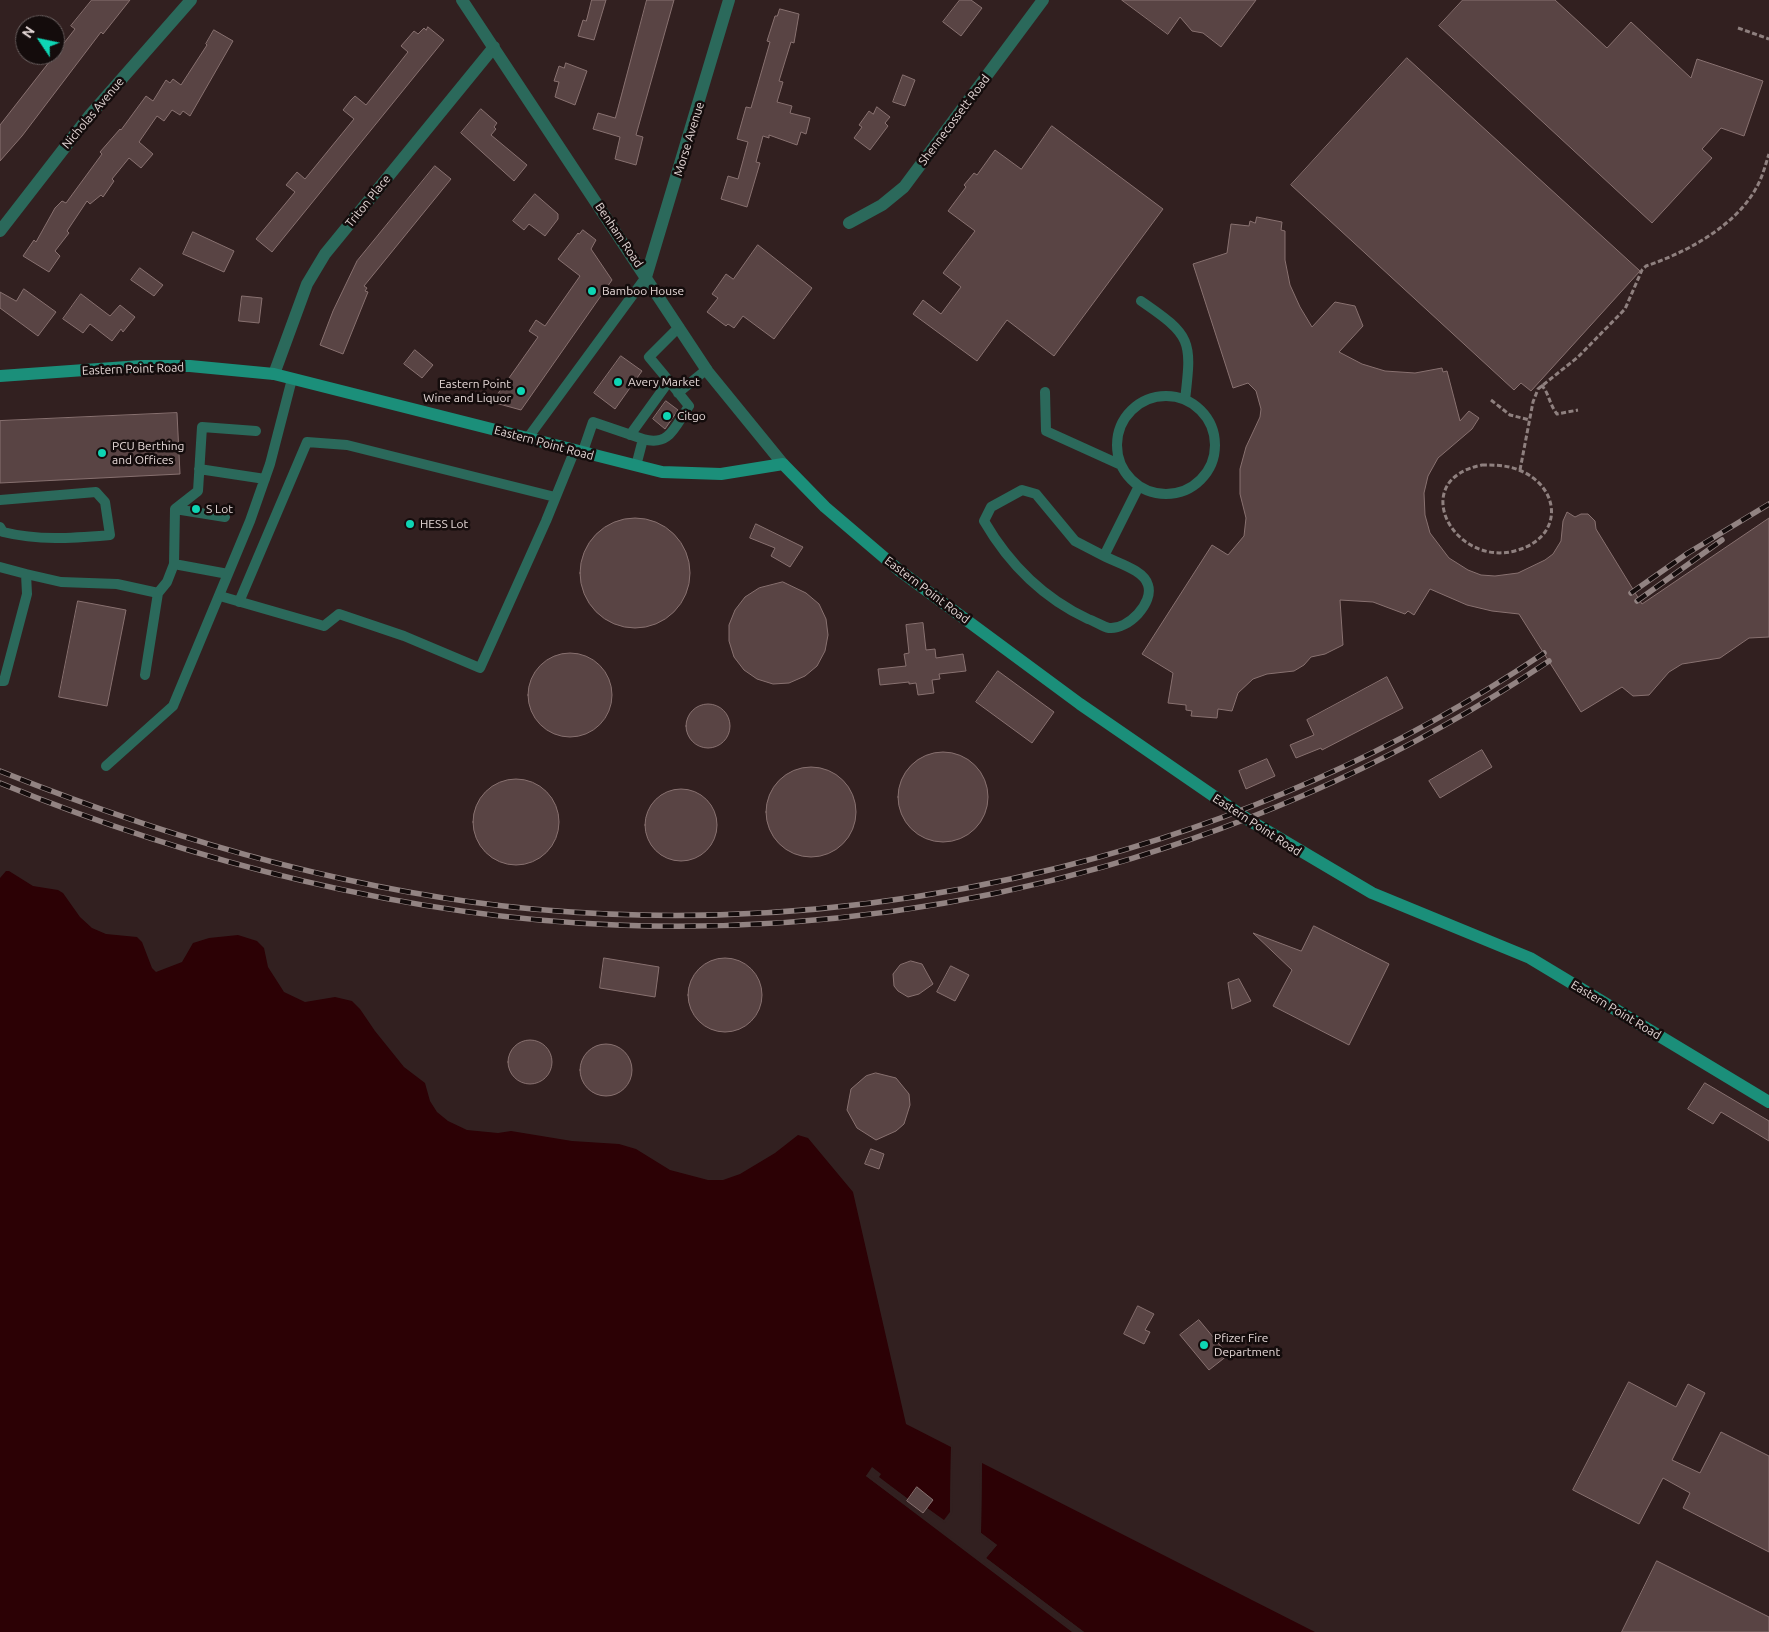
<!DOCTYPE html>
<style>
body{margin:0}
#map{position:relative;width:1769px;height:1632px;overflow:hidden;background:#322020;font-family:Ubuntu,sans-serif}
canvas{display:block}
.north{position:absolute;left:15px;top:15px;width:50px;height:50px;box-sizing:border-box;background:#140c0c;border:1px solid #675d5d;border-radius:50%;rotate:304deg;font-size:14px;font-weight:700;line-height:20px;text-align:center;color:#e4d7d6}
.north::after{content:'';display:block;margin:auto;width:18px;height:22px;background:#0ed5b4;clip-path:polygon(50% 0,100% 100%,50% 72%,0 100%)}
</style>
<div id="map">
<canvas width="1769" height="1632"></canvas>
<div class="north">N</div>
</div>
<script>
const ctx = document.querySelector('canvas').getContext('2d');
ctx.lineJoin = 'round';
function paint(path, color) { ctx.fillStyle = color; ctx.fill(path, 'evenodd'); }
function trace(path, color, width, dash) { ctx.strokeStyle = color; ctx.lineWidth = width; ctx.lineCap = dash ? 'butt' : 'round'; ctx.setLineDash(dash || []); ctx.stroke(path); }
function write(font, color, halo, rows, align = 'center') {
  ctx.font = font + ' Ubuntu,sans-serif'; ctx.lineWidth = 5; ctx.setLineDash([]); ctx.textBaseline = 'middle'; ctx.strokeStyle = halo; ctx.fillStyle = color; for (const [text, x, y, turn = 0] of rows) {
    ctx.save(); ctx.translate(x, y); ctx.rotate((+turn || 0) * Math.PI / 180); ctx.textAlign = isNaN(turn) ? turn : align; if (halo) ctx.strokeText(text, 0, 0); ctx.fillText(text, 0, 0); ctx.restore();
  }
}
paint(new Path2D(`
 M6 871H9L33 886 58 890 63 893 80 917 92 928 106 934 137 937 142 942 152 968 156 972 182 962 193 943 209 938 238 935 257 941 264 948 268 967 284 992 305 1002 335 997 352 1001 360 1009 375 1031 404 1067 425 1083 430 1101 437 1112 448 1121 467 1130 498 1133 511 1131 572 1141 619 1144 636 1149 670 1170 708 1180H723L740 1174 775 1153 798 1135 808 1138 853 1192 906 1424 951 1447 950 1513 944 1521 927 1508 933 1499 917 1488 908 1499 878 1477 880 1474 873 1468 866 1476 1072 1632H0V878Z
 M982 1463 1315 1632H1084L986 1558 997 1545 981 1533Z`), '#2c0105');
paint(new Path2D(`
 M951 1444 953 1447 952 1513 945 1523 925 1509 907 1502 877 1478V1474L873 1471 869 1475 1075 1632 866 1476 872 1467 881 1474 879 1477 908 1499 917 1487 933 1500 927 1508 944 1520 950 1512Z
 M982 1460 981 1533 997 1545 986 1558 1084 1632H1080L984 1560 993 1545 979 1533 980 1463Z`), '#322020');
const building = new Path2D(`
 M92 0H130L103 34 101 32 22 136 0 161V125L75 29 71 26Z
 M592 0H606L594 40 578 36 583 20 586 21Z
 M647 0H674L636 135 643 137 636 165 615 159 620 137 593 129 598 113 615 118Z
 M960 0H971L982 8 961 36 943 22Z
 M1122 0H1256L1221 47 1203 33 1192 31 1180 17 1168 34Z
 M1463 0H1555L1607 48 1631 22 1691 78 1697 59 1763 81 1744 136 1721 128 1702 149 1712 158 1652 223 1439 26Z
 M780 9 799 14 794 43 791 42 779 81 783 82 777 102 792 106 790 113 810 118 806 134 801 132 797 145 769 135V138L763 136 756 162 760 163 747 207 721 199 728 176 738 179 748 142 737 139 746 107 751 108 770 42 767 41 775 16H777Z
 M428 27 444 40 272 252 256 239 295 192 286 185 297 172 305 179 354 119 343 110 351 100 355 96 366 105 408 52 401 46 414 31 418 34 424 28 426 30Z
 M214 30 233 41 190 116 183 111 180 115 172 110 164 121 157 116 139 142 153 154 141 168 129 158 112 179 114 181 103 197 101 195 90 204 87 201 67 231 69 233 55 251 60 256 49 272 23 256 34 240 36 242 55 208 62 201 66 203 102 154 100 152 120 129 121 130 146 96 153 101 166 80 170 83 173 79 181 85 207 45 206 44Z
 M1407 58 1640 271 1531 391 1521 383 1514 390 1291 185Z
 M566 63 587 71 575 105 555 97 559 82 554 81 559 66 564 68Z
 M903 75 915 80 905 106 893 102Z
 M877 107 890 117 885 123 888 126 870 150 854 138 862 127 859 125 869 111 873 114Z
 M481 109 497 123 494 127 496 129 491 135 527 165 514 181 461 133Z
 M1052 126 1163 209 1054 356 1007 320 977 361 913 314 923 300 941 314 961 287 943 273 975 231 948 211 966 187 964 185 974 173 977 175 995 150 1021 169Z
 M435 166 451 179 364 286 367 288 365 291 368 292 343 354 320 345 333 311 357 261Z
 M535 194 558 214V219L545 236 529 224 524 230 513 221Z
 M1257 217 1282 222 1281 230 1285 231V260L1290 285 1300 307 1312 327 1335 302 1355 306 1363 326 1339 352 1362 364 1385 371 1415 373 1442 368 1443 372 1447 371 1460 421 1469 411 1479 418 1472 429 1438 458 1428 476 1424 493 1425 515 1430 533 1449 558 1468 570 1481 575 1495 576 1518 573 1545 560 1553 554 1561 541 1563 521 1567 512 1575 517 1581 514H1588L1595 521 1596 529 1642 604 1769 518V637L1749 638 1720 658 1682 664 1669 672 1649 695 1633 696 1622 687 1581 712 1519 614 1492 611 1467 605 1430 589 1414 615 1408 611 1405 614 1373 602 1340 600 1343 645 1325 654 1311 657 1304 665 1294 671 1267 674 1253 679 1238 693 1232 711 1218 709 1217 718 1191 716 1192 711 1186 710V705L1168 703 1173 673 1142 654 1212 545 1228 555 1244 536 1246 518 1240 494V469L1246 447 1260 417 1261 409 1256 391 1248 383 1233 388 1193 264 1227 253 1231 224 1249 226 1250 221 1255 223Z
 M583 230 596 240 591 249 612 280 521 410 492 402 538 337 529 331 536 320 545 326 580 276 558 259 578 233 579 234Z
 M193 232 234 251 224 272 183 254Z
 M758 245 812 288 774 339 743 316 734 328 728 324 726 326 707 312 718 298 712 294 726 274 733 279Z
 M140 268 163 285 154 296 131 280Z
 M24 289 56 312 38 336 0 308V292L16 301Z
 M81 294 110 316 120 305 135 317 123 332 121 329 112 341 90 324 83 333 63 319Z
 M242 296 262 298 259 323 239 321Z
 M415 350 433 365 422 378 404 364Z
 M621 356 642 371 615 409 594 393Z
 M666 401 678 410 665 429 653 419Z
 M177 413 180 474 0 483V421Z
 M580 573a55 55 0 1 1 110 0a55 55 0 1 1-110 0Z
 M756 524 803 547 790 567 771 556 775 548 750 538Z
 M783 582 806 593 819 604 826 619 828 635 825 651 817 666 805 676 789 683 773 684 757 679 744 670 734 657 729 641V625L735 610 745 597 759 588Z
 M78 601 126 610 107 706 59 697Z
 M923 623 926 650 935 649 936 658 963 654 966 671 939 674 940 679 932 680 934 693 918 695 916 683 909 684V682L880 685 878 669 906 666 904 654 909 653 906 625Z
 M528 695a42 42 0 1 1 84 0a42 42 0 1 1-84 0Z
 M998 671 1054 712 1032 743 976 702Z
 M1387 677 1403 708 1322 750 1321 748 1296 758 1290 745 1314 735 1307 720Z
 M686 726a22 22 0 1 1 44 0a22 22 0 1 1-44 0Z
 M1482 750 1492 767 1440 798 1429 781Z
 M898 797a45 45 0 1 1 90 0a45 45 0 1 1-90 0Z
 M1267 759 1275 776 1246 789 1239 771Z
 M766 812a45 45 0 1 1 90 0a45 45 0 1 1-90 0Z
 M473 822a43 43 0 1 1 86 0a43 43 0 1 1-86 0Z
 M645 825a36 36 0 1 1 72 0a36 36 0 1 1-72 0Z
 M1314 926 1389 964 1349 1045 1273 1006 1292 970 1253 933 1301 951Z
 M688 995a37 37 0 1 1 74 0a37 37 0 1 1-74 0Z
 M604 958 659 967 655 997 600 988Z
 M911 961 922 964 933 984 919 994 908 997 898 991 894 986 893 974 900 965Z
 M951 966 969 975 955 1001 937 992Z
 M1239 979 1251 1001 1232 1009 1228 983Z
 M508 1062a22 22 0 1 1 44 0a22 22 0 1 1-44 0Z
 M580 1070a26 26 0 1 1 52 0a26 26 0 1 1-52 0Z
 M876 1073 896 1078 909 1094 910 1105 904 1124 896 1131 876 1140 857 1128 847 1110 851 1089 866 1076Z
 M1705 1083 1769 1121V1141L1721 1112 1713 1124 1688 1109Z
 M871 1149 884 1154 879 1169 865 1164Z
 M1138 1306 1154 1314 1145 1330 1150 1332 1144 1344 1124 1334Z
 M1199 1320 1228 1355 1209 1370 1180 1335Z
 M1629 1382 1676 1407 1688 1384 1705 1393 1672 1460 1700 1473 1721 1432 1769 1456V1552L1683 1508 1690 1493 1663 1478 1639 1524 1573 1490Z
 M917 1487 933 1500 923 1513 907 1501Z
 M1657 1561 1769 1617V1632H1622Z`);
paint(building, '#594444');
trace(building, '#887170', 1);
trace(new Path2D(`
 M1738 28 1769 39
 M1541 385C1549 392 1549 404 1557 414L1578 410
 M1491 400 1510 415 1530 420
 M1482 465C1494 465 1507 465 1519 470 1561 487 1564 536 1518 550 1455 570 1405 480 1482 465Z
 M1520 470 1533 402 1538 389 1578 357 1625 309 1642 270 1646 266C1685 253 1734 227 1755 190 1762 179 1765 166 1769 154`), '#8f807f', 3, [5, 2.5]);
trace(new Path2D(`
 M1141 301C1192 336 1192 340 1185 400
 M1045 392 1046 431 1121 465
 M678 393 707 369
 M1117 445a49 49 0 1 1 98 0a49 49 0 1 1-98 0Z
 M630 435 669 381 649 357 679 327
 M527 439 646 277
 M643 439C670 447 675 426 689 406L669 381
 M582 454 593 422 643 439 636 466
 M199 469 265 479
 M0 500 96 492 105 502 110 535C73 538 39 541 3 532L0 527
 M175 509 225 517
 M1104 556C1117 563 1144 570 1148 585 1154 603 1128 630 1109 628 1103 627 1095 621 1088 619 1043 598 1009 564 984 521L991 507 1022 490 1036 494 1075 541 1104 556 1139 486
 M0 567 26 574 27 594 4 681H0
 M26 574 61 582 117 584 158 593
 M228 574 174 564 175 509 198 491 202 427 256 431
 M220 596 324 626 339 614 404 636 480 668 546 521 574 452
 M239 602 307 442 347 445 555 497
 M145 675 158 593 167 582 174 564
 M106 766 173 706 250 521 270 464 292 379`), '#2b695b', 10);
trace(new Path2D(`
 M462 0 708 372 783 464
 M849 223 882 205 904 187 1043 0
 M0 231 90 115 191 0
 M646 277 729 0
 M274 374 307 284 325 254 494 47`), '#2b695b', 12);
trace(new Path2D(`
 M0 376 141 366H190L274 374 662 472 721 474 783 464 825 507 900 571 1080 704 1247 819 1372 893 1530 958 1769 1102`), '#1b8f7a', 12);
const rail = new Path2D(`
 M1631 593 1688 553 1769 504
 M1637 601 1722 540
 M0 771C170 839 350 892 533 909 886 941 1250 851 1544 653
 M0 783C192 862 408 917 616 925 946 938 1274 845 1549 661`);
trace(rail, '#928382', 5.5);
trace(rail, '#140c0c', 4, [11]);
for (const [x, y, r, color] of [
 [592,291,5,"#0ed5b4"],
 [618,382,5,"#0ed5b4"],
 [521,391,5,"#0ed5b4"],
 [667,416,5,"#0ed5b4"],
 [102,453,5,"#0ed5b4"],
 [196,509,5,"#0ed5b4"],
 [410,524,5,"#0ed5b4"],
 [1204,1345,5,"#0ed5b4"]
]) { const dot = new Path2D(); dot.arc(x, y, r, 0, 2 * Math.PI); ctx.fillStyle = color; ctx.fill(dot); trace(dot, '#140c0c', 2); }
write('12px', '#e4d7d6', '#140c0c', [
 ["Nicholas Avenue",93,113,-50],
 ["Shennecossett Road",954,120,-53],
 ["Morse Avenue",689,139,-73],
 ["Triton Place",368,201,-51],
 ["Benham Road",619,235,56],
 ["Eastern Point Road",133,369,-2],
 ["Eastern Point Road",544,443,15],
 ["Eastern Point Road",927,590,37],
 ["Eastern Point Road",1257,825,33],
 ["Eastern Point Road",1616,1010,31]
]);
write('12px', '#e4d7d6', '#140c0c', [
 ["Bamboo House",602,291],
 ["Avery Market",628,382],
 ["Eastern Point",511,384,"right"],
 ["Wine and Liquor",511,398,"right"],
 ["Citgo",677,416],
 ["PCU Berthing",112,446],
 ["and Offices",112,460],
 ["S Lot",206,509],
 ["HESS Lot",420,524],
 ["Pfizer Fire",1214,1338],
 ["Department",1214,1352]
], 'left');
</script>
